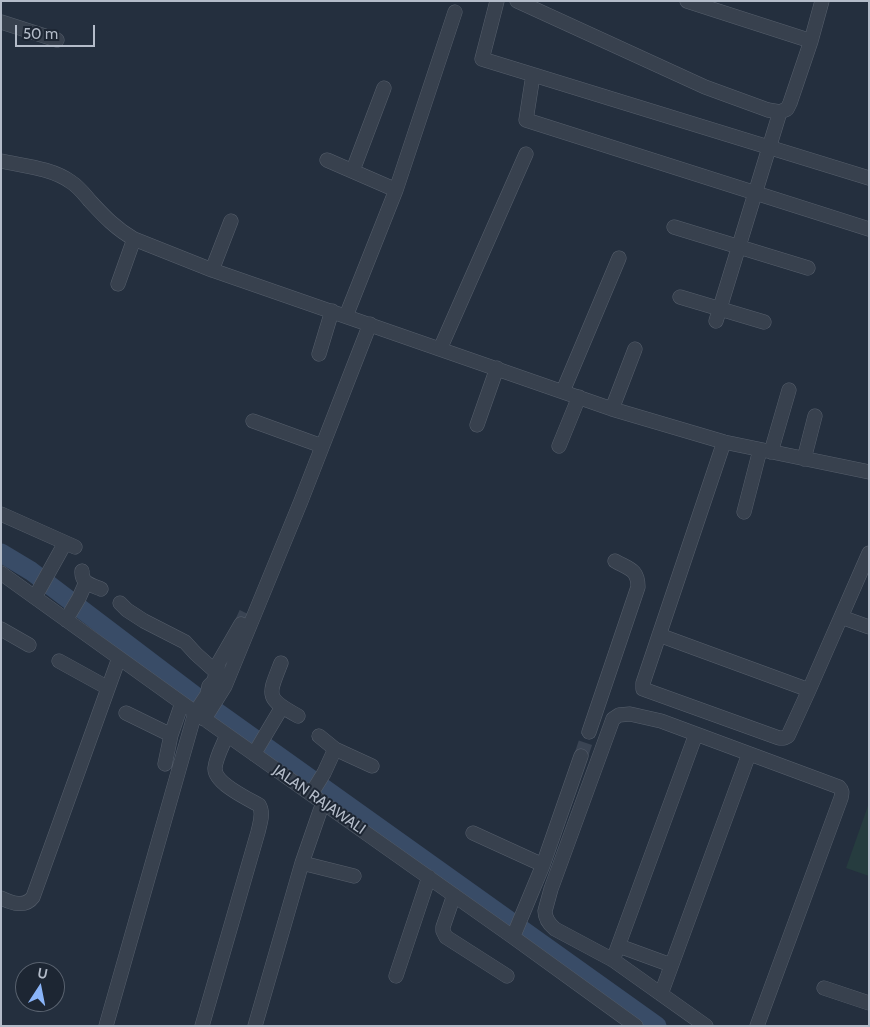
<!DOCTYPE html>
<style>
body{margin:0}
#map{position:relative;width:870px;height:1027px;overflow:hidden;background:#242f3e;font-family:Cabin,sans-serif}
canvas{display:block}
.frame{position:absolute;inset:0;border:2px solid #b4bcc9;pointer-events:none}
.north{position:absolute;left:15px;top:962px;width:50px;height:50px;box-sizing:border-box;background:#1d2633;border:1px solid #59626f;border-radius:50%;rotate:11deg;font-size:14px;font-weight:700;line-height:20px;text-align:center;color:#b4bcc9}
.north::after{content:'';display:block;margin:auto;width:18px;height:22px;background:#8ab4f8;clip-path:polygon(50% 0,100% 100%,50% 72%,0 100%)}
.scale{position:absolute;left:15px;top:25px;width:80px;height:22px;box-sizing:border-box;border:2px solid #b4bcc9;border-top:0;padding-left:6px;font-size:15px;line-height:18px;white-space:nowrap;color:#b4bcc9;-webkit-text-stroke:4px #1d2633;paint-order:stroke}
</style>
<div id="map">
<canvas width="870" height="1027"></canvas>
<div class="frame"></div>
<div class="north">U</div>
<div class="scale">50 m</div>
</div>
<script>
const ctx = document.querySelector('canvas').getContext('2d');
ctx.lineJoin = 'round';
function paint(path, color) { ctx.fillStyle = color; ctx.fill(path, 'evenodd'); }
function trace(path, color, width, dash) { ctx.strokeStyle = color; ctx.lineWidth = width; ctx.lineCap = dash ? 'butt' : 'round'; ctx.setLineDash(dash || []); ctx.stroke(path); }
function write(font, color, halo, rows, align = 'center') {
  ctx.font = font + ' Cabin,sans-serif'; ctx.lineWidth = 4; ctx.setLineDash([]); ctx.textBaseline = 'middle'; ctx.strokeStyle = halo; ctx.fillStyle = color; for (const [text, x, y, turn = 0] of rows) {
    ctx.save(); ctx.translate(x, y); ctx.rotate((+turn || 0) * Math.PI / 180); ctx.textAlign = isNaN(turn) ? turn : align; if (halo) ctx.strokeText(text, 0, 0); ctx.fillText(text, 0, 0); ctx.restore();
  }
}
paint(new Path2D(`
 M869 803V876L846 868Z`), '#263c3f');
trace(new Path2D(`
 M1 553 31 571 210 707 657 1026`), '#394c67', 19);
trace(new Path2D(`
 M241 624 246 613
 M581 756 589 732`), '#3a4453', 14, [14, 7]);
const minor = new Path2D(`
 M497 1 482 59 869 178
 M517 1 705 87 768 110 780 112 787 109 790 103 811 41 822 1
 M687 1 811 41
 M1 22 57 40
 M533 75 526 120 869 229
 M327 160 396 190
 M1 161C24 166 52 168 71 182 79 187 84 194 90 201 104 216 116 229 134 239L212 270 612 409 724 442 869 472
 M353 170 384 88
 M674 227 808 268
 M212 270 231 221
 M118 284 134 239
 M680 297 764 322
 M346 316 396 190 455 12
 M716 321 780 112
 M440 349 526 154
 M319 354 332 311
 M563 391 619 258
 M612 409 635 349
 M253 421 322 446
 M477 425 497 368
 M724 442 643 683V689L779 738H784L788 736 809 690 869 553
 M559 446 579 397
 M771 452 789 390
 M804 459 815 416
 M744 512 760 450
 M1 514 75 547
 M82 571C81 583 91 585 101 589
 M1 573 182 703 513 937 636 1026
 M35 597 65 543
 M120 603 127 610 144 621 185 642 196 654 216 672
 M841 617 869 627
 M66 620 79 598 86 582
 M1 629 29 645
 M659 635 809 690
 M59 661 108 688
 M281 663C268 696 265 698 298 716
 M126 713 171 735
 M204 719 210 710 225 686 301 501 370 324
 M589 732 638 587C638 569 629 569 615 561
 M319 736 335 749 372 766
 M254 754 282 707
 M165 764 171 735 182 703
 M311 794 324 773 335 749
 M473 833 543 865
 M302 863 354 876
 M454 895 443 927V931L446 937 507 976
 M1 898C12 903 25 908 33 897L119 658
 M513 937 543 865 581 756
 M619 946 671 965
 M613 960 696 734
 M396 976 429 877
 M824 988 869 1003
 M661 994 749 754
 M106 1026 195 713 207 695 209 686 214 681 219 662 241 624
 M202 1026 258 832C260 823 264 813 259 805 248 799 214 783 215 768 216 757 223 745 227 735
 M255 1026 302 863 320 811 323 804
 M706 1026 613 960 555 929C549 924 545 918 545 911L551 889 613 719 619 715 630 714 661 721 839 787C843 791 842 793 841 798L757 1026`);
trace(minor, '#565f6c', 15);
trace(minor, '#38414e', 14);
write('15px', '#b4bcc9', '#1d2633', [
 ["JALAN RAJAWALI",319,800,35]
]);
</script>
